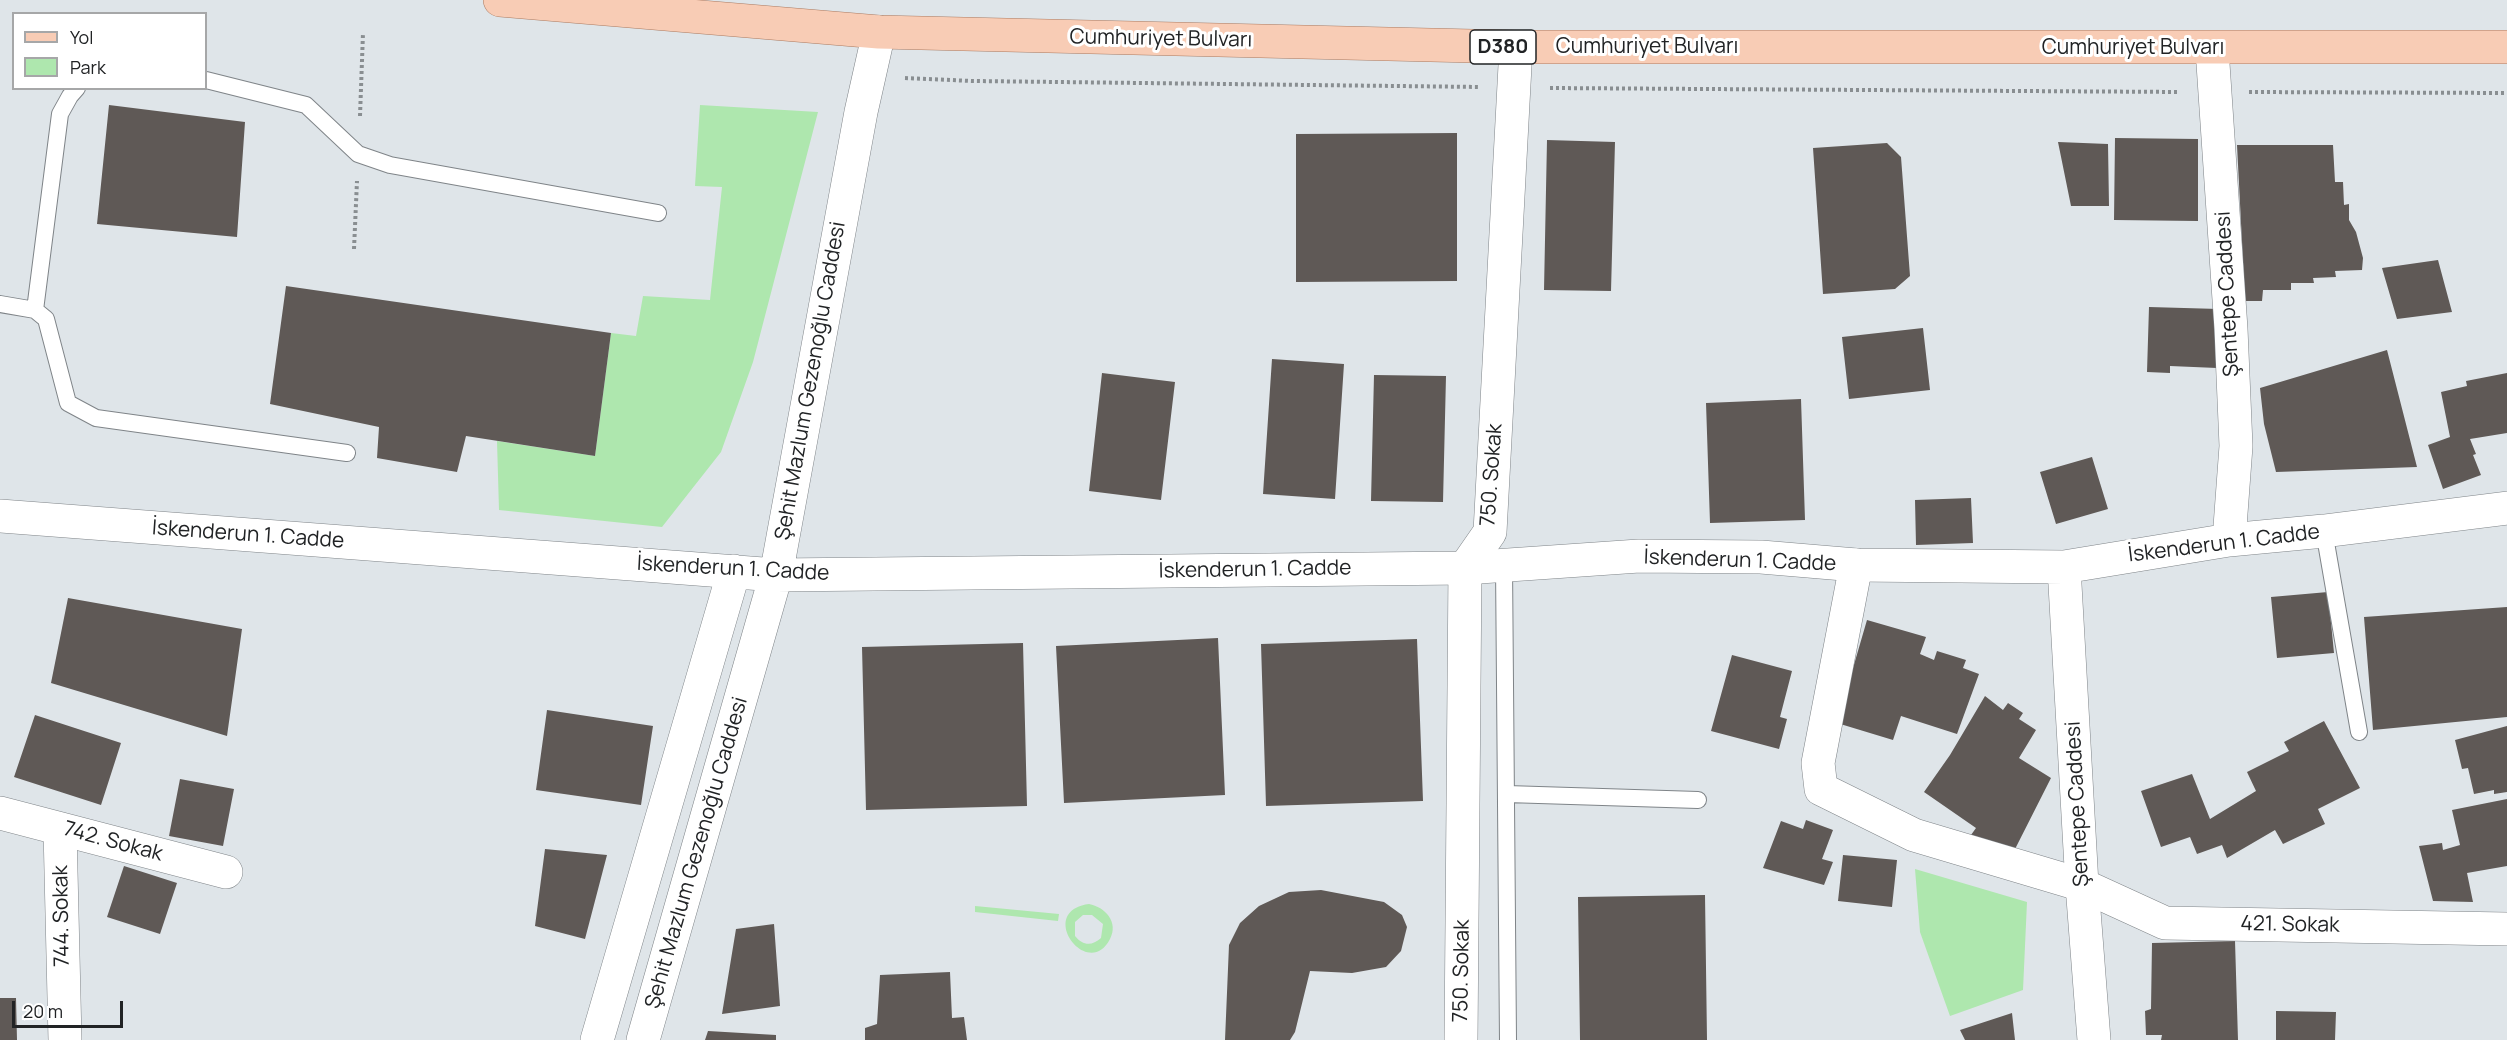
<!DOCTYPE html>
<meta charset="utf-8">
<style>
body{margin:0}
#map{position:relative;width:2507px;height:1040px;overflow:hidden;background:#dfe5e9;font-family:Manrope,sans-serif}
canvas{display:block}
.legend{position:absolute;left:12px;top:12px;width:195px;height:78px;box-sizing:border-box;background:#fff;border:2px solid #a6a7a8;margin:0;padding:8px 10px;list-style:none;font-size:18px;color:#212325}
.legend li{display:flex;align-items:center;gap:12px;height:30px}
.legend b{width:30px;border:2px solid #a6a7a8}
.scale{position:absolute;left:12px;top:1001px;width:111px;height:27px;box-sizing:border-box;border:3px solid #212325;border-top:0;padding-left:8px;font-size:18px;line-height:21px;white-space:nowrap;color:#212325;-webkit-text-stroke:4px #fff;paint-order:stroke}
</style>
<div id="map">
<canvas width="2507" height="1040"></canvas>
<ul class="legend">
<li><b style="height:8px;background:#f8ccb5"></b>Yol</li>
<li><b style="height:16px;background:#aee7ae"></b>Park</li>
</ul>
<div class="scale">20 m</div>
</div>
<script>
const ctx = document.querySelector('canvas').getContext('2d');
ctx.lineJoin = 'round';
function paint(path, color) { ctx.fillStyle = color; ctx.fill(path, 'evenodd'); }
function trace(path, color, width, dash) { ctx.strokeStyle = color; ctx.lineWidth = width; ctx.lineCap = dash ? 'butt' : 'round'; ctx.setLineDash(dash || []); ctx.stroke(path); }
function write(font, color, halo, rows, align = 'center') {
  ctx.font = font + ' Manrope,sans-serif'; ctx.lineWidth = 6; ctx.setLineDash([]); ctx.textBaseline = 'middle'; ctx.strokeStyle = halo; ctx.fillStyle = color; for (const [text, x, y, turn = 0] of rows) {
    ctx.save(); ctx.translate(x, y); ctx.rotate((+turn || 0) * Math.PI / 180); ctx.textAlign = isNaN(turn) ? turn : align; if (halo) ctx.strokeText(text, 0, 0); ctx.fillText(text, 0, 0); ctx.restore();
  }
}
paint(new Path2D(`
 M700 105 818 112 753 362 721 452 662 527 499 510 497 441 595 456 611 333 636 336 643 296 710 300 722 187 695 186Z
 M1915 869 2027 902 2023 990 1950 1016 1920 932Z
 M1089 904C1105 907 1119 922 1110 939 1088 982 1035 911 1089 904ZM1083 915H1092L1103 924 1101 938C1092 946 1083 946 1075 936V922Z
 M975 906 1059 914 1058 921 975 912Z`), '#aee7ae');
paint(new Path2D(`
 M109 105 245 122 237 237 97 224Z
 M1457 133V281L1296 282V134Z
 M2115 138 2198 139V221L2114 220Z
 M1547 140 1615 142 1611 291 1544 290Z
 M2058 142 2108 144 2109 206H2071Z
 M1887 143 1901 157 1910 276 1895 289 1823 294 1813 148Z
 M2237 145H2333L2335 182H2343L2344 205 2349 204V220L2356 232 2363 258 2362 270 2335 271 2336 277 2313 278 2314 283H2291V290H2263L2262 301H2245Z
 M2438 260 2452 312 2397 319 2382 268Z
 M286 286 611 333 595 456 466 436 457 472 377 458 379 427 270 404Z
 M2149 307 2219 309 2217 368 2170 366V373L2147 372Z
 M1923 328 1930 390 1849 399 1842 337Z
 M2387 350 2417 467 2276 472 2264 424 2260 388Z
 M1272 359 1344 364 1335 499 1263 494Z
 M1102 373 1175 382 1161 500 1089 491Z
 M2507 373V433L2470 439 2476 454 2473 455 2481 475 2443 489 2428 445 2450 437 2441 392 2467 386 2466 381Z
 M1374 375 1446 376 1443 502 1371 501Z
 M1801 399 1805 520 1710 523 1706 403Z
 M2092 457 2108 509 2056 524 2040 472Z
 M1971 498 1973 543 1916 545 1915 500Z
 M2328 592 2334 653 2277 658 2271 597Z
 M68 598 242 629 227 736 51 683Z
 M2507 607V717L2373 730 2364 617Z
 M1867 620 1926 637 1920 654 1934 660 1937 651 1966 660 1963 668 1979 674 1957 734 1901 716 1893 740 1837 723Z
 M1218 638 1225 795 1064 803 1056 646Z
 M1417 639 1423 801 1266 806 1261 644Z
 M1023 643 1027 806 866 810 862 647Z
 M1732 655 1792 671 1780 717 1787 719 1779 749 1711 731Z
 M1985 696 2003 710 2008 703 2023 713 2019 719 2036 730 2019 758 2051 778 2012 855 1971 835 1976 828 1924 792 1950 755Z
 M547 710 653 726 641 805 536 790Z
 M35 715 121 743 101 805 14 777Z
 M2324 721 2360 788 2318 809 2325 824 2283 844 2275 830 2227 858 2222 845 2197 854 2190 837 2161 847 2141 791 2192 774 2210 819 2256 791 2247 772 2289 751 2284 742Z
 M2507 726V792L2494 794V790L2474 794 2468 768 2462 769 2455 740Z
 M180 779 234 789 223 846 169 836Z
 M2507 799V866L2467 873 2473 902 2433 901 2419 846 2442 843 2443 850 2460 845 2452 810Z
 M1806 820 1833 830 1822 859 1833 862 1824 885 1763 868 1781 821 1803 829Z
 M545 849 607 855 585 939 535 926Z
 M1843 855 1897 860 1892 907 1838 901Z
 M124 866 177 883 160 934 107 917Z
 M1321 890 1384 902 1402 915 1407 927 1401 951 1386 967 1352 973 1310 971 1295 1032 1290 1040H1225L1229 945 1240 923 1259 906 1289 892Z
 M1705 895 1707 1040H1580L1578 897Z
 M774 924 780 1006 722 1014 736 929Z
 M2235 941 2238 1040H2161L2162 1035H2146L2145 1011 2151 1009 2152 943Z
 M950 972 952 1018 964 1017 967 1040H865V1028L877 1024 880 975Z
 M0 998H16L17 1040H0Z
 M2276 1011 2336 1012 2335 1040H2276Z
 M2012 1013 2015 1040H1965L1960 1030Z
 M708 1031 776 1035V1040H705Z`), '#5f5956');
const lane = new Path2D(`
 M206 80 306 105 358 154 390 165 658 213
 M0 304 35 310 46 319 68 403 96 418 347 453
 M35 310 60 114 70 96 77 88
 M2324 531 2359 732
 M1504 565 1508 1040
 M1507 794 1698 800`);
const street = new Path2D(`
 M1856 565 1818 763 1821 789 1914 835 2082 885 2165 923 2507 929
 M0 813 226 872
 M60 829 65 1040
 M1461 1040 1465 568 1490 532 1516 47`);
const secondary = new Path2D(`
 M2212 49 2231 329 2236 446 2229 540
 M0 516 776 575 1465 568 1639 556 1761 557 1856 565 2064 567 2229 540 2324 531 2507 508
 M2064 567 2082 885 2094 1040
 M597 1040 734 571
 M643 1040 776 575 861 112 879 32`);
const primary = new Path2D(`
 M500 0 879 32 1516 47H2507`);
trace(lane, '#7f8488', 18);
trace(street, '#7f8488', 34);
trace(secondary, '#7f8488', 34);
trace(primary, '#aa7b62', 34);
trace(new Path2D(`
 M905 78 973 81 1480 87
 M1550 88 2179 92
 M2249 92 2507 93
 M360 116 363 33
 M354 249 357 181`), '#898e91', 4, [3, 3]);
trace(lane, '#fff', 16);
trace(street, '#fff', 33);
trace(secondary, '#fff', 33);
trace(primary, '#f8ccb5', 33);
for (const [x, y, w] of [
 [1503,47,66]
]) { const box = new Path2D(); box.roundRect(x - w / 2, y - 17, w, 34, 4.5); ctx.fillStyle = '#fff'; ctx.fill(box); trace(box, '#212325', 1.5); }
write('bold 20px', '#212325', null, [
 ["D380",1503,47]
]);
write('21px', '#212325', '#fff', [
 ["Cumhuriyet Bulvarı",1161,39,1],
 ["Cumhuriyet Bulvarı",1647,47],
 ["Cumhuriyet Bulvarı",2133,48],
 ["Şentepe Caddesi",2228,294,-93],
 ["Şehit Mazlum Gezenoğlu Caddesi",811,381,-80],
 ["750. Sokak",1492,475,-86],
 ["İskenderun 1. Cadde",248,535,4],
 ["İskenderun 1. Cadde",2224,544,-7],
 ["İskenderun 1. Cadde",1740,561,2],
 ["İskenderun 1. Cadde",733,569,3],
 ["İskenderun 1. Cadde",1255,570,-1],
 ["Şentepe Caddesi",2078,804,-93],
 ["742. Sokak",113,842,15],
 ["Şehit Mazlum Gezenoğlu Caddesi",697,853,-74],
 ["744. Sokak",62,916,-91],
 ["421. Sokak",2290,925,1],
 ["750. Sokak",1462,971,-89]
]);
</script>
